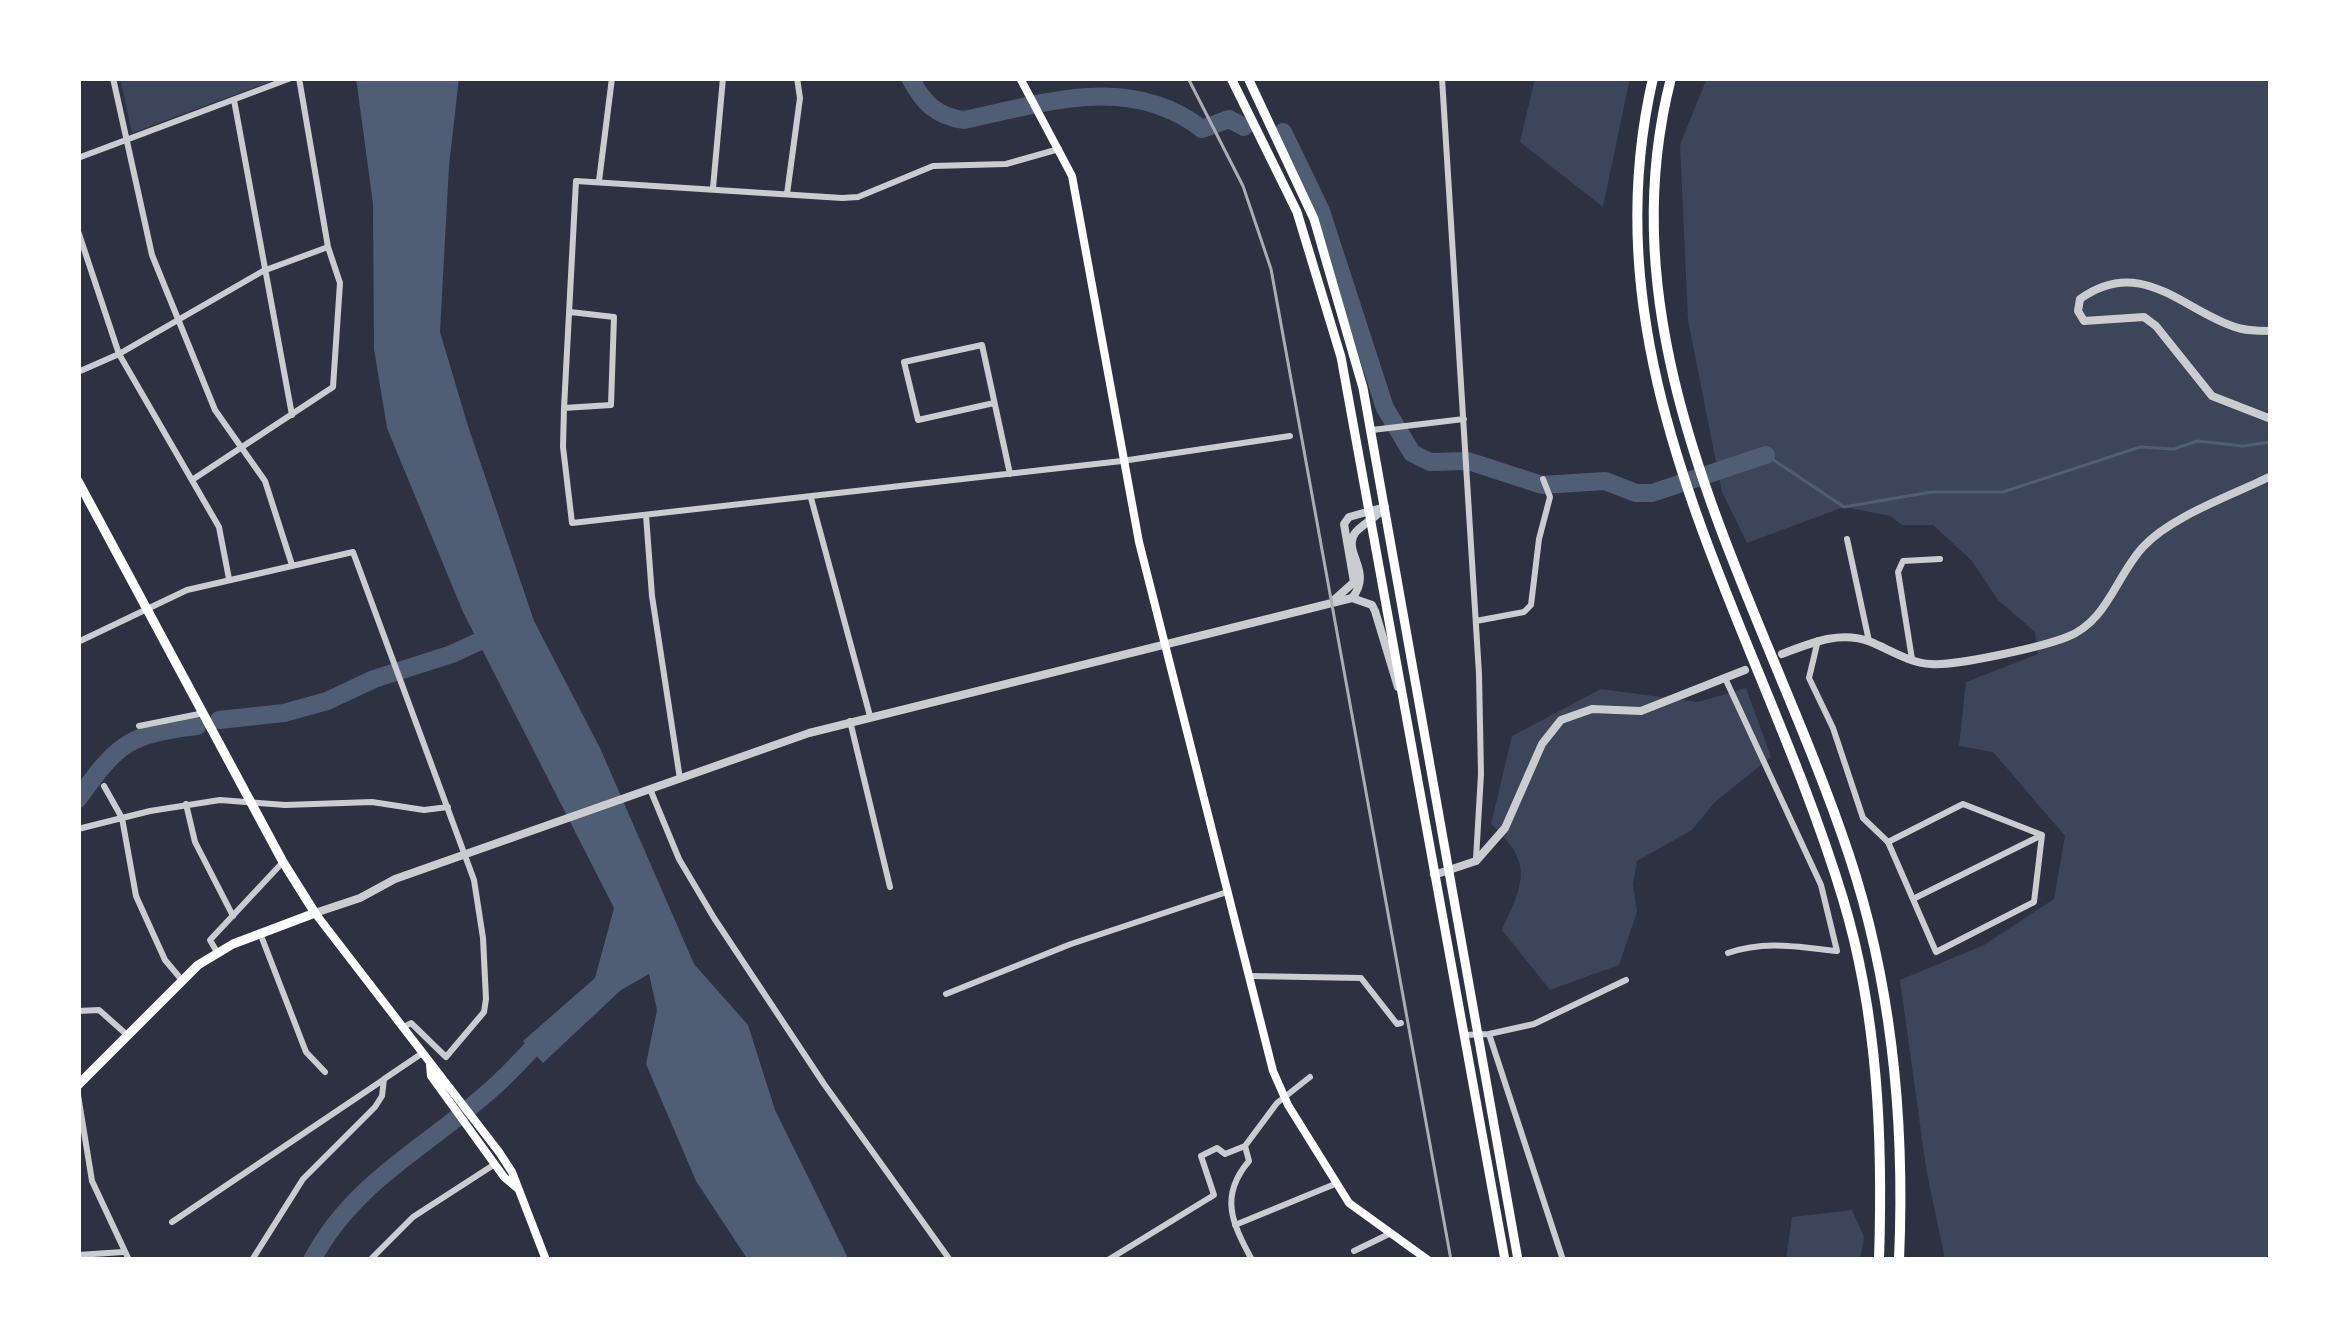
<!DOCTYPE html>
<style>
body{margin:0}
#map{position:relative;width:2349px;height:1338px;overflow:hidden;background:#2d3142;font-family:Roboto,sans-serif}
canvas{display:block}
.frame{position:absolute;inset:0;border:81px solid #fff;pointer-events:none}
</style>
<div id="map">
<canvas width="2349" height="1338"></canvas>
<div class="frame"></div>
</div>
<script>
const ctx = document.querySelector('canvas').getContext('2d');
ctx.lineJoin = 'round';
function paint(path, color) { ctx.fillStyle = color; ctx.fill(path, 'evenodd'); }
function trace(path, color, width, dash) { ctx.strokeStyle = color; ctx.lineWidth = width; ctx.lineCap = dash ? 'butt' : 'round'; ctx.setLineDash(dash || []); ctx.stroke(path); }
paint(new Path2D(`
 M120 78H280L132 133Z
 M1535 78H1630L1603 207 1520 142Z
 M1707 78H2271V1260H1945L1926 1168 1900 980 1984 945 2054 899 2065 836 1993 752 1959 746 1966 682 2038 654 2035 632 1998 600 1972 561 1933 525H1902L1890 516 1844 507 1747 543 1722 492 1688 320 1680 145Z
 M1746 688 1771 757 1715 802 1692 830 1637 861 1633 884 1637 912 1619 965 1550 990 1502 930C1524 882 1534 863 1491 824L1512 736 1601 689 1698 702Z
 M1852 1210 1864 1237 1860 1260H1786L1792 1217Z`), '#3c4559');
paint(new Path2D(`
 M356 78H459L449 166 440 332 468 426 534 621 600 748 694 964 748 1025 775 1110 849 1260H748L696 1181 646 1064 657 1010 649 974 621 990 543 1063 523 1041 595 978 614 908 463 612 387 428 374 349 373 204Z`), '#4f5d75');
trace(new Path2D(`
 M1766 455 1844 507 1931 492H2003L2140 447 2174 449 2197 441 2243 446 2271 442`), '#4f5d75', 3);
trace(new Path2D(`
 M910 78C923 102 935 116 964 120 1046 103 1129 73 1202 129L1229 119 1244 127
 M1283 132 1321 211 1385 408 1412 453 1430 462 1468 461 1542 485 1605 481 1636 493H1652L1766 455
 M219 720 284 713 327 701 374 679 452 654 495 634
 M78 799C118 743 129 734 197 726
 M312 1260C355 1179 430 1146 495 1086 514 1069 530 1050 548 1032`), '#4f5d75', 18);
trace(new Path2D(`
 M113 78 152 255 215 410 265 481 292 565
 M1442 78 1479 674 1481 774 1476 859
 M234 100 292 415
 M1059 149 1006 164 933 166 858 197 842 198 576 181 564 408 563 447 572 523 1122 461 1290 436
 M78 158 291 78
 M599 181 612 78
 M713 188 723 78
 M787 194 800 98 797 78
 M78 231 119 354 219 527 229 579
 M78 372 119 354 263 271 328 247
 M994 403 918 420 904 362 982 345 1010 474
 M564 408 611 405 614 317 570 312
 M1372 430 1464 419
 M192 480 333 387 340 283 328 247 299 78
 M811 498 870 716
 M646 515 652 596 680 779
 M1847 539 1869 641
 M1476 621 1524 612 1531 605 1539 539 1550 497 1543 479
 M1818 640 1809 678 1833 728 1863 818 1888 842 1963 804 2042 835 2034 902 1936 952 1888 842
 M78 642 187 590 353 552 474 880 483 938 486 999 484 1012 446 1057 411 1023 404 1027
 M1912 659 1898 572 1903 561 1940 559
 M1725 678 1821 885 1837 951C1798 947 1766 940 1728 953
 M850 721 890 887
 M139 726 204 713
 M104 786 122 818 136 896 165 960 181 979
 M650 789 679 859 714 918 824 1084 950 1260
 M186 804 195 842 233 916
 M78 829 150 811 220 800 285 805 372 802 424 810 448 807
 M1913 899 2042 835
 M260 933 306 1052 325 1072
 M217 952 210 940 283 862
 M1250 976 1361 978 1397 1024 1401 1023
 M946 994 1071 944 1227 892
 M78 1011 99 1010 126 1034
 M1489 1034 1534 1024 1626 980
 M1463 1035 1489 1034 1563 1260
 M78 1095 92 1181 129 1260
 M172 1222 383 1080
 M1235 1225 1335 1184
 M1354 1251 1389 1234
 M78 1255 123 1252
 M252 1260 303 1179 375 1107 382 1096 384 1079 421 1054
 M370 1260 413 1217 495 1164
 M1108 1260 1214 1195 1201 1156 1217 1148 1225 1154 1245 1146
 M1252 1260C1232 1223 1219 1196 1249 1161L1245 1146 1277 1103 1310 1077`), '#caccd0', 6);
trace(new Path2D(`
 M2271 331C2259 331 2244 331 2232 326 2181 308 2140 256 2080 299L2078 311 2084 321 2144 317 2156 326 2212 396 2271 419
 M1352 598 1372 605 1375 611 1398 687
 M1334 600 1354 582 1344 524 1349 517 1385 507
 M1782 654C1811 643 1840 630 1871 642 1890 650 1910 663 1931 664 1956 666 2042 647 2067 637 2107 622 2116 576 2143 547 2171 516 2233 495 2271 476
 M1434 875 1476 861 1505 828 1542 744 1561 720 1592 709 1641 711 1745 670
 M315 913 360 898 395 879 809 733 1352 598C1374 571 1342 553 1355 533 1360 526 1378 516 1385 507`), '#caccd0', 8);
trace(new Path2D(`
 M1020 78 1072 176 1139 542 1273 1071 1288 1105 1349 1203 1428 1260
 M315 913 499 1152 512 1172 546 1260
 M430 1065 431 1076 504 1177 517 1188`), '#fff', 8);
trace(new Path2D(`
 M78 481 283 862 315 913 233 944 198 965 78 1085`), '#fff', 9);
trace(new Path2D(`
 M1231 78 1297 212 1341 357 1505 1260
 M1248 78 1314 219 1363 388 1518 1260`), '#fff', 9);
trace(new Path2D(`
 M1653 78C1584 378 1760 625 1843 899 1878 1015 1883 1139 1879 1260
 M1671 78C1600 355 1765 603 1849 855 1892 984 1905 1124 1899 1260`), '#fff', 10);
trace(new Path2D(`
 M1188 78 1243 186 1271 269 1451 1260`), '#abadb3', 3);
</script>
